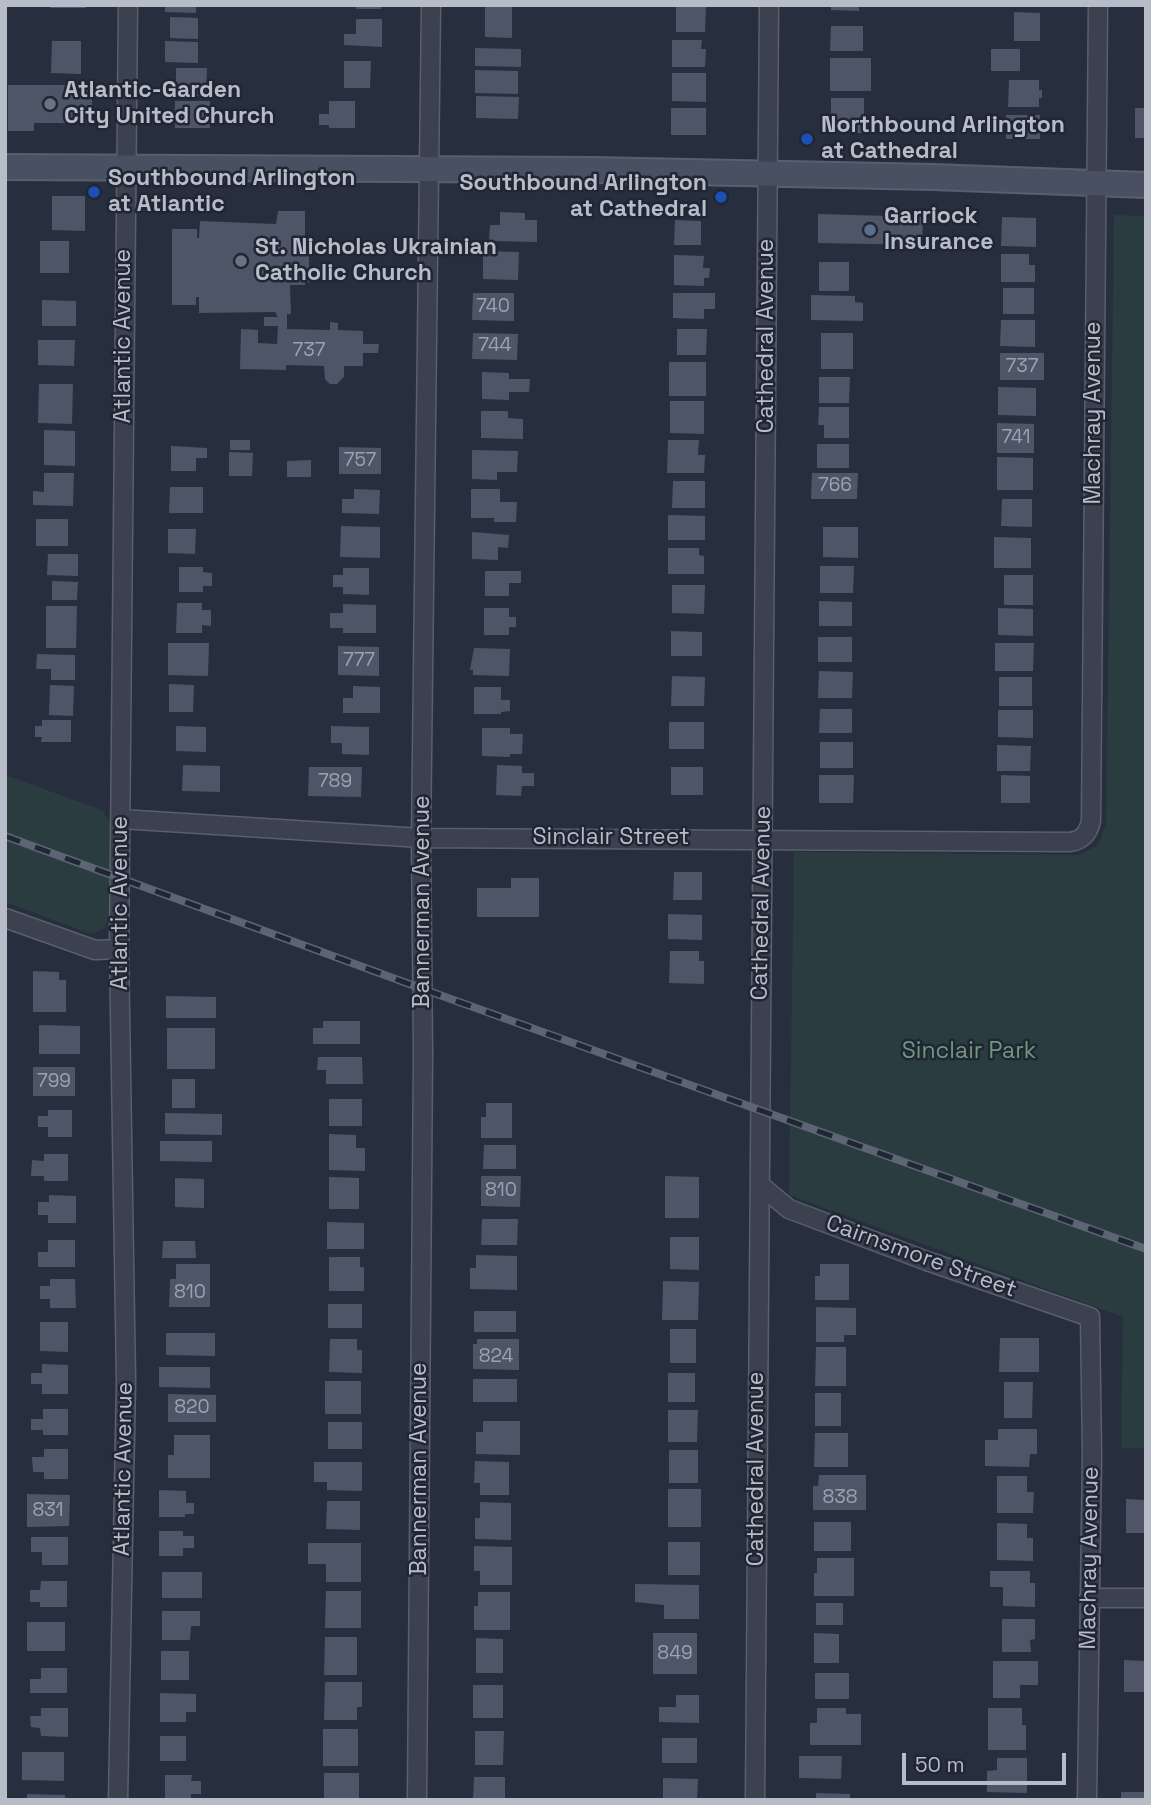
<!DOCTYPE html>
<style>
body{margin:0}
#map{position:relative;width:1151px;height:1805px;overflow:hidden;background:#272f3e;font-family:"Space Grotesk",sans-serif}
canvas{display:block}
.frame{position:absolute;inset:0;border:7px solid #b7bcc9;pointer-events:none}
.scale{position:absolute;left:902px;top:1753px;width:164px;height:32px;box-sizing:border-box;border:4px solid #b7bcc9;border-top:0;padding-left:9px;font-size:21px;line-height:24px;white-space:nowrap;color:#b7bcc9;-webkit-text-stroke:5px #202634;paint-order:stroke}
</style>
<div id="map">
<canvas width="1151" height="1805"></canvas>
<div class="frame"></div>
<div class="scale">50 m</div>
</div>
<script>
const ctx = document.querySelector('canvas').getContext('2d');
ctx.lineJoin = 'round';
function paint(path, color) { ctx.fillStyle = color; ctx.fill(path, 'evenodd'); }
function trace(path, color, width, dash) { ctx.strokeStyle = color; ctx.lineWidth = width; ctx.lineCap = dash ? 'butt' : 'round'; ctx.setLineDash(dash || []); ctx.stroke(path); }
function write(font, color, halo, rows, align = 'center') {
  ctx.font = font + ' "Space Grotesk",sans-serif'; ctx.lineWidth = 5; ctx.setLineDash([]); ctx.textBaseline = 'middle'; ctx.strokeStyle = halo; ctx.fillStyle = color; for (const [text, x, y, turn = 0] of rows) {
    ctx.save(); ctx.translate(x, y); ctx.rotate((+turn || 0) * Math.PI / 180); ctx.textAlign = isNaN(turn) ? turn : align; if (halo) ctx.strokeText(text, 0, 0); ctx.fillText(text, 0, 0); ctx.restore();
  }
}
paint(new Path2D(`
 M1114 215 1146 216V1448H1121L1123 1317 789 1195 794 852 1079 855 1098 845 1106 825Z
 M5 775 102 810 111 824 110 915 104 929 91 934 5 902Z`), '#2a3c40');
paint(new Path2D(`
 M50 5H86V8H50Z
 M165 5H196V13L165 12Z
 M356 5H381V9H356Z
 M831 5H859V11L831 10Z
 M485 6 512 7V38L485 37Z
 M676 7H706L705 32H676Z
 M1014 12 1040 13V41H1014Z
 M170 17 198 18V39L170 38Z
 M356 19H382V47L344 45V34H356Z
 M831 26H863V51H830Z
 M672 40H702L701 49H706L705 67H672Z
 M52 41H81V74L51 73Z
 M165 41 198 42V63L165 62Z
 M475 48 521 49V67L475 66Z
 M991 49H1020V71H991Z
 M830 58H871V91H830Z
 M344 61H371L370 88H344Z
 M176 68H207L206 96H176Z
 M475 70 518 71V94L475 93Z
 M672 73H706V102L672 101Z
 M1009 80H1039V90H1042V98H1039V107H1008Z
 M8 85H92V123H34V131H8Z
 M476 96 519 97 518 119 476 118Z
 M831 98H864V133H836V120L831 119Z
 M175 101H210V128H175Z
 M329 101H355V128H329V125H319V114H329Z
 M671 108H706V135H671Z
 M1135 108H1146V138H1135Z
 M1006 115H1040V139H1006Z
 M52 196H85V231L52 230Z
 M278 211H305V254H309V282H305V285H290L291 314H287V329L330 330V322L338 323V330L363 331V344H379L378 353H363V366H344V377L337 384H330L325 379 324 366 286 365V370L240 369 241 329 258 330V343L277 344 278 326H264V317H278L275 312 199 313V297H196V305H172V229H197V238H199L200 221 276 224Z
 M500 212 525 213V220H537V242L489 241 490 225H500Z
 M818 214 923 217 922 245 818 243Z
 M1002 217 1036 218V247L1001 246Z
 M675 220 701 221V245H674Z
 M40 241H69V273H40Z
 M483 251 519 252 518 280 483 279Z
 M1001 254H1029V265H1035V282H1001Z
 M674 255 704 256 703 268H710L709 278H704V286L674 285Z
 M819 262H849V291H819Z
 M1003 288H1034V314H1003Z
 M473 293H514V321L472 320Z
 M673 293H715V309H704V319L673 318Z
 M811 295 855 296V302L863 303V321L811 320Z
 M42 300 76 301V326H42Z
 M1001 320H1035V347L1000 346Z
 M677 329H707L706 355H677Z
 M473 333 518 334 517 360 472 359Z
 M821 333H853V369H821Z
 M38 340H75L74 366 38 365Z
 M1000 353H1044V380H1000Z
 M669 362H706V396H669Z
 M482 372 509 373V379H530L529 392H509V400L482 399Z
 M819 377H850L849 403H819Z
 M39 384H73L72 424 38 423Z
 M998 387 1036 388V416L998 415Z
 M670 401H704V434L670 433Z
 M819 407H849V438H824V425H818Z
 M481 411H508V418L523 419V439L481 438Z
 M997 423 1034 424V453H997Z
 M44 430 75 431V466L44 465Z
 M230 440H250V450H230Z
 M668 440H699L698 455H705L704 473H667Z
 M817 444H849V468H817Z
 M171 446 207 448V458H196V471H171Z
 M339 447 381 448V474H339Z
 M472 450 518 451 517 472H497V480L472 479Z
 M229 452 253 453 252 476H229Z
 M997 457 1033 458V490H997Z
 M311 460V477H287V461Z
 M44 473H74L73 506 33 505V491L44 492Z
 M812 473H858L857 499H811Z
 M673 481H705V508H672Z
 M170 487H203V513H169Z
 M354 489 380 490 379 514 342 513V499H354Z
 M471 489H500V502H517L516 522H494V518H471Z
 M1002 499H1032V527L1001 526Z
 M668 515 705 516V540H668Z
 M36 519H68V546H36Z
 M341 526 380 527V558L340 557Z
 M823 527H858V558L823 557Z
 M168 529H196L195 554 168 553Z
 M472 532 509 535 508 548 498 547V560L472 559Z
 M994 537 1031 538V568H994Z
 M668 548H699V555L704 556V574H668Z
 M48 554H78V576L47 575Z
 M820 566H854L853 593H820Z
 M179 567H203V572L212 573V586H203V592H179Z
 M343 568H369V595L343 594V587H333V575H343Z
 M485 571H521V583H509V596H485Z
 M1004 575H1033V605H1004Z
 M52 581 78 582 77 600H52Z
 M672 585H705L704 614 672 613Z
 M819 601 852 602V626H819Z
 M177 603H202V610H211V626L202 625V633H176Z
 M343 604 376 605V633H343V628H330V613H343Z
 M46 606H77L76 648H46Z
 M484 608H509V617H516V627H509V635H484Z
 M998 608 1033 609V636L998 635Z
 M671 631 702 632V656H671Z
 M818 637H852V662H818Z
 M168 643H209L208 676 168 675Z
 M995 643H1034L1033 671H995Z
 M338 646 379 647V676L338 675Z
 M474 648 510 649 509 676 473 675V670H470Z
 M37 654 75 655V680H51V669H36Z
 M819 671 853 672 852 698H818Z
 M672 676 705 677 704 706H671Z
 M999 677H1032V706H999Z
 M169 684 194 685 193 712H169Z
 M50 685 74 686 73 716 49 715Z
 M353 686 380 687V713H343V698H353Z
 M474 687H501V700H510V711L501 712V714H474Z
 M820 709H852V733H819Z
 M998 710H1033V738L998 737Z
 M42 720H71V742H41L42 737H35V726H42Z
 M669 722H704V749H669Z
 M176 726 206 727V752L176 751Z
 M331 726 369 727V755L342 754V743H331Z
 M482 728H510V734H523L522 754H510V757L482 756Z
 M820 742H853V768H820Z
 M997 745 1031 746 1030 771H997Z
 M183 765 220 766V792L182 791Z
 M497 765 522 766V773H534V786H522L521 796 496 795Z
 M309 767H362L361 797 308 796Z
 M671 767H703V795H671Z
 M819 775H854L853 803H819Z
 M1001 775 1030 776V803H1001Z
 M674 872H702V900H673Z
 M511 878H539V917H477V888H511Z
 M668 914 702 915V940L668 939Z
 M670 951H699V961H704V984L669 983Z
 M33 971 59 972V980H66V1012H33Z
 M166 996 216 997V1018H166Z
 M323 1021H360V1044H313V1028H323Z
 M39 1025 80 1026V1054H39Z
 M167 1028H215V1069H167Z
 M318 1057H362L363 1084H326V1070H317Z
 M33 1067H75V1096H33Z
 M172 1079H195V1108H172Z
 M329 1099H362V1126H329Z
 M486 1103H512V1138H481V1117H486Z
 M48 1110H72V1137H48V1127H38V1116H48Z
 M165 1113 222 1114V1135L165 1134Z
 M329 1134 356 1135V1148H365V1171L329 1170Z
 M160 1141H212V1162L160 1161Z
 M484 1145H516V1169H483Z
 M44 1154H68V1181H44V1176H31L32 1160 44 1161Z
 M481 1176H521L520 1207 481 1206Z
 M665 1176 699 1177V1218H665Z
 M329 1177 359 1178V1209H329Z
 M175 1178 204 1179V1208L175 1207Z
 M49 1195 76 1196V1223H48V1215H38V1202H49Z
 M482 1219H518L517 1245H481Z
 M327 1222 364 1223V1249H327Z
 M670 1237H699V1270L670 1269Z
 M48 1240H75V1267H38V1252H48Z
 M163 1241H195L196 1258H162Z
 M476 1255 517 1256V1290L470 1289V1268H476Z
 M329 1257H360V1267H364V1291H329Z
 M176 1264H210V1307H169L170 1279H176Z
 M820 1264H849V1300H815V1276H820Z
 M50 1279H75L76 1308H50V1299H40V1286H50Z
 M663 1281 699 1282 698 1320H662Z
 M328 1304H362V1328H328Z
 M816 1307 856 1308V1335H844V1342H816Z
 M474 1311H516V1332H474Z
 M40 1322H68V1352L40 1351Z
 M670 1329H696V1363H670Z
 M166 1333H215V1356L166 1355Z
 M1000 1338H1039V1372H999Z
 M330 1339H357V1350H362V1373L329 1372Z
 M477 1339H519V1370L473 1369V1344H477Z
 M816 1347H846V1386H815Z
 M42 1364 68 1365V1394H42V1384H31V1373H42Z
 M159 1367H210V1388L159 1387Z
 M668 1373H695V1402H668Z
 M473 1379H517V1402H473Z
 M325 1381H361V1414H325Z
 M1004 1382H1033L1032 1418H1004Z
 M815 1393H841V1426H815Z
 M168 1394 216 1395V1422H168Z
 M43 1409H68V1435H43V1430H31V1419H43Z
 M668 1410H698L697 1442H668Z
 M483 1421H520V1455L476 1454V1432H483Z
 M328 1422H362V1449H328Z
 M998 1429H1037V1454H1030L1029 1467 985 1466V1440H998Z
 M815 1433H848V1467H814Z
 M174 1435H210V1478H168V1455H174Z
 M44 1449H68V1479H44V1472H33L32 1457H44Z
 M669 1450H698V1483H669Z
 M475 1461 509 1462V1495H480V1483H474Z
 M314 1462H362V1491L327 1490V1482H314Z
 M819 1475H866V1510H813V1486H818Z
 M997 1476H1027V1492H1034L1033 1513H997Z
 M668 1489H701V1527H668Z
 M159 1490 186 1491V1503H194V1514H185V1517H159Z
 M27 1494 70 1495 69 1526 27 1527Z
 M1126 1499 1146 1500V1533H1126Z
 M327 1501H360V1530L326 1529Z
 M480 1502 511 1503V1540L475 1539V1518H480Z
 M814 1522H851V1551H814Z
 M997 1523 1027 1524V1538H1033V1561L997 1560Z
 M159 1531H183V1536H194V1548H183V1556H159Z
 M31 1537H68V1565H42V1552H31Z
 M668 1542H700V1575H668Z
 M308 1543H361V1582H326V1564H308Z
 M474 1546 512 1547V1585H480V1571H474Z
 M817 1558H854V1596H814V1573H817Z
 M990 1571H1030V1583H1035V1607L1003 1606V1587H990Z
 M162 1572H202V1598H162Z
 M41 1581H67V1607H40V1602H30V1590H40Z
 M635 1584 699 1585V1619H664V1605L635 1602Z
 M326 1591H361V1628H325Z
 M478 1592H510V1630H474V1606H478Z
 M816 1603H843V1625H816Z
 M162 1611H200V1626H191L190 1640H162Z
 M1002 1619H1035V1639L1030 1640 1031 1652H1002Z
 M27 1622H65V1651H27Z
 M653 1633H697V1674H653Z
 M814 1633 839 1634V1663H814Z
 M325 1637H357V1675H324Z
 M476 1638 503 1639V1673H476Z
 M161 1651H189V1680H161Z
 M1124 1660 1146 1661V1692H1124Z
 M993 1661H1038V1685H1020V1698H993Z
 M41 1668H67V1693H30V1679H41Z
 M815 1673H849V1699H815Z
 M325 1682H362V1707H357V1720H324Z
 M473 1685H503V1718H473Z
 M160 1693 196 1694V1712H186V1722H160Z
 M676 1695H699V1723L659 1722V1707H676Z
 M41 1708H68V1737L41 1736 40 1728 31 1727 30 1716H41Z
 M817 1708H846V1714H861V1745H810V1723H817Z
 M988 1708H1022V1725H1026V1750H988Z
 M323 1729H358V1766H323Z
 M475 1731H504L503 1765H475Z
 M160 1736H186V1761H160Z
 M662 1738H697V1763H662Z
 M22 1752H64V1781L22 1780Z
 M799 1756H842L841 1779 799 1778Z
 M997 1758H1027V1793L987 1792V1771L997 1770Z
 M324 1773H359V1800H324Z
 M165 1775H192L191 1781H201V1794H191V1800H165Z
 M474 1777H505V1800H473Z
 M663 1778 698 1779 697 1800H663Z
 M1121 1792H1146V1800H1121Z
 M816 1793 850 1794V1800H816Z
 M27 1794 65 1795V1800H27Z`), '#4e5567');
const street = new Path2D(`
 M121 819 421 838 1069 842C1082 841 1088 834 1091 821L1098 5
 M5 918 95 950 119 949
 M760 1185 789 1209 927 1261 1090 1317 1092 1455 1087 1800
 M1089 1598H1146
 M118 1800 126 1381 119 949 128 5
 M417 1800 423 1055 421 838 431 5
 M755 1800 769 5`);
const secondary = new Path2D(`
 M5 167 591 170 933 177 1146 185`);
trace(street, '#595f6c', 21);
trace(secondary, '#595f6c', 28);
trace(street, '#3b414e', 18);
trace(secondary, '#495061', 24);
const rail = new Path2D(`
 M5 836 423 989 1146 1249`);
trace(rail, '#5d6575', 8);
trace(rail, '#202634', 5, [16]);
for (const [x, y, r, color] of [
 [50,104,7,"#6b7280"],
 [807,139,7,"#1a4fb4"],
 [94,192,7,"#1a4fb4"],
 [721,197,7,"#1a4fb4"],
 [870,230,7,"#5c6f8a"],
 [241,261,7,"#6b7280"]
]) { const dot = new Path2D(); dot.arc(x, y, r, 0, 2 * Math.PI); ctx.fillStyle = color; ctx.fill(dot); trace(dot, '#202634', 2.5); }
write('19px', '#9da2b0', null, [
 ["740",493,307],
 ["744",495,346],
 ["737",309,351],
 ["737",1022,367],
 ["741",1016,438],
 ["757",360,461],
 ["766",835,486],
 ["777",359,661],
 ["789",335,782],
 ["799",54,1082],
 ["810",501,1191],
 ["810",190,1293],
 ["824",496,1357],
 ["820",192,1408],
 ["838",840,1498],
 ["831",48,1511],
 ["849",675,1654]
]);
write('bold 23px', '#b7bcc9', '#202634', [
 ["Atlantic-Garden",64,91],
 ["City United Church",64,117],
 ["Northbound Arlington",821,126],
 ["at Cathedral",821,152],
 ["Southbound Arlington",108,179],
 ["at Atlantic",108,205],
 ["Southbound Arlington",707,184,"right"],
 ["at Cathedral",707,210,"right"],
 ["Garriock",884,217],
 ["Insurance",884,243],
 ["St. Nicholas Ukrainian",255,248],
 ["Catholic Church",255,274]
], 'left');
write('23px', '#b7bcc9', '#202634', [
 ["Atlantic Avenue",124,336,-90],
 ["Cathedral Avenue",767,336,-90],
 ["Machray Avenue",1094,413,-90],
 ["Sinclair Street",611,838],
 ["Bannerman Avenue",423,902,-90],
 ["Atlantic Avenue",121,903,-90],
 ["Cathedral Avenue",762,903,-89],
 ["Cairnsmore Street",921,1257,20],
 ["Atlantic Avenue",124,1469,-89],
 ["Bannerman Avenue",420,1469,-90],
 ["Cathedral Avenue",757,1469,-90],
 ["Machray Avenue",1090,1558,-89]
]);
write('23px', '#70987e', '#202634', [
 ["Sinclair Park",969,1052]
]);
</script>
